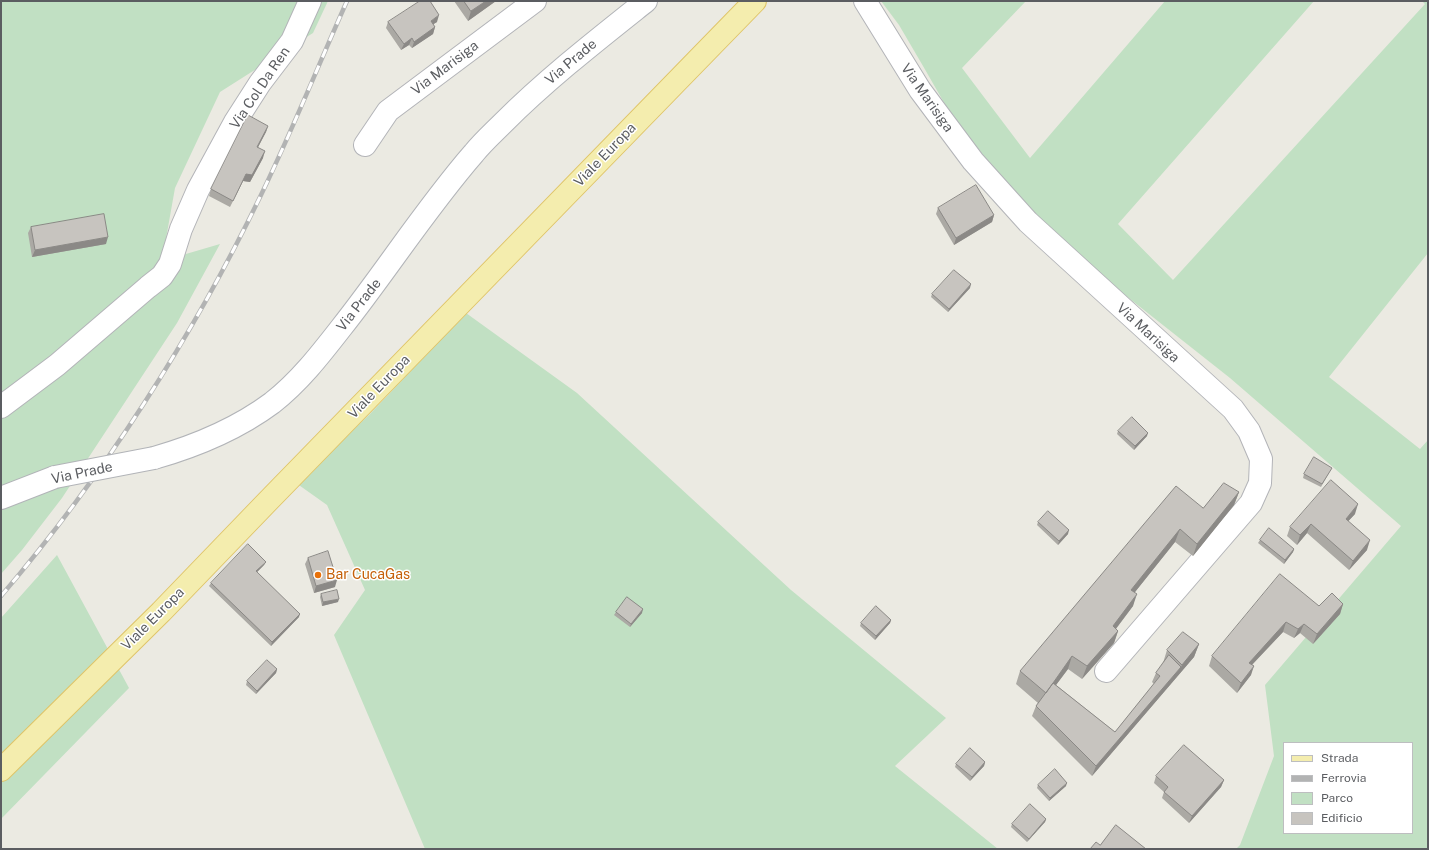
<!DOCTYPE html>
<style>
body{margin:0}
#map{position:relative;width:1429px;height:850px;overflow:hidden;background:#ebeae2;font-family:"Public Sans",sans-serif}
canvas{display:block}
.frame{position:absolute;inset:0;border:2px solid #5b5d61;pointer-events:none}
.legend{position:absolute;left:1283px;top:742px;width:130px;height:92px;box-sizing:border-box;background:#fff;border:1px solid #bdbec0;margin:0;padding:5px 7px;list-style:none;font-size:12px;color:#5b5d61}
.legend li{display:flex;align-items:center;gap:8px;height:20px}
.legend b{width:20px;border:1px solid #bdbec0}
</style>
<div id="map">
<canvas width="1429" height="850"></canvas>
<div class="frame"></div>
<ul class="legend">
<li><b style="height:5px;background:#f4edae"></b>Strada</li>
<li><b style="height:5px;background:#b2b3b3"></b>Ferrovia</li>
<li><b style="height:11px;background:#c1e0c3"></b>Parco</li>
<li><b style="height:11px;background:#c7c4bf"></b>Edificio</li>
</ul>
</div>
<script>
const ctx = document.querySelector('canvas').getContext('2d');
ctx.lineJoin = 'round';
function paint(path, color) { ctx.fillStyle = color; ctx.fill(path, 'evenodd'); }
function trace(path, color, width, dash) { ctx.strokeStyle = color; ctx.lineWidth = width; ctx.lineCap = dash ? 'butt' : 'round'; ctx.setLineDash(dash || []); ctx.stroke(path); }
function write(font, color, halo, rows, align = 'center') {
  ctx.font = font + ' "Public Sans",sans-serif'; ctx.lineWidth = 3; ctx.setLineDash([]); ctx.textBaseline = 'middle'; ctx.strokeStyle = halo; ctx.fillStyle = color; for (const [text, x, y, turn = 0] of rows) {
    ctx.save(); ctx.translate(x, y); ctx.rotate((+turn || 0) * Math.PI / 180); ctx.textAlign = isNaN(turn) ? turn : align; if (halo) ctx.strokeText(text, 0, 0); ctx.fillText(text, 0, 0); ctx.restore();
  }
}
paint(new Path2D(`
 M1 1H328L313 33 220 92 175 188 162 261 220 244 177 323 62 498 22 550 1 574Z
 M881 1H1026L962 68 1030 158 1165 1H1314L1118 224 1173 280 1425 4 1422 1H1428V253L1329 377 1420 449 1428 440V849H1236L1240 845 1274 756 1265 685 1401 526 1230 378 1092 269 1027 208 970 148 923 66 899 25ZM1284 743H1412V833H1284Z
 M466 313 577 393 791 590 946 718 895 766 998 849H425L334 635 365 590 327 505 296 483 369 415Z
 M57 555 129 688 1 819V618Z`), '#c1e0c3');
const street = new Path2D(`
 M865 1 920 90 973 161 1028 222 1233 409 1249 431 1261 459 1260 483 1251 503 1106 671
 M365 145 388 111 535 1
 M1 407 57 365 148 287 162 276 170 264 181 229 198 190 235 122 260 83 292 41 310 1`);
const secondary = new Path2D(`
 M154 458C196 446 237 429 272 403 299 382 320 355 341 328 387 270 426 208 474 153 483 142 493 133 503 123 547 79 597 40 646 1
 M1 498 55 477`);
const primary = new Path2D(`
 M1 770 161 612 268 501 755 1`);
trace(street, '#b3b4b8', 24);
trace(secondary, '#b2b4b8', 24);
trace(primary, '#dfc468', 24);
trace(street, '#fff', 22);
trace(secondary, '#fff', 22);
trace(primary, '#f4edae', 22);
const rail = new Path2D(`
 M1 596C103 477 193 336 261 195 292 131 318 66 347 1`);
trace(rail, '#b2b3b3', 4.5);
trace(rail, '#fff', 3, [9]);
const secondaryBridge = new Path2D(`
 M55 477 154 458`);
trace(secondaryBridge, '#b2b4b8', 24, []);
trace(secondaryBridge, '#fff', 22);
paint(new Path2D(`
 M454 1H496L468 21Z
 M388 22H437L433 24 435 27 433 34 412 48 409 45 401 50 386 28Z
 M268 126 266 132 258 147 263 158 250 182 243 181 230 207 209 196 211 189Z
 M938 208 994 215 992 222 954 245 936 214Z
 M31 227 106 244 32 257 28 233Z
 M970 288 948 312 931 297 932 294Z
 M1118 431 1147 436 1134 450 1117 434Z
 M1332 468 1330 471 1321 487 1303 478 1304 474Z
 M1239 492 1234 505 1193 556 1175 542 1135 592 1133 606 1116 629 1118 631 1114 643 1082 679 1068 669 1056 685 1115 732 1154 684 1152 682 1156 673 1163 663 1167 650 1199 644 1194 657 1092 776 1032 716 1036 706 1038 703 1016 684 1020 671 1203 508Z
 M1355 514 1348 521 1367 550 1349 570 1307 533 1297 545 1287 536 1290 527Z
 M1038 522 1068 534 1058 545 1037 525Z
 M1260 540 1294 549 1293 552 1284 564 1258 543Z
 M308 558 335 587 314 593 305 564Z
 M266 562 264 565 257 572 299 617 271 646 209 586 211 583Z
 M321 594 338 602 322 606 320 597Z
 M1343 604 1340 614 1313 644 1300 633 1294 638 1283 632 1252 665 1251 675 1237 693 1209 666 1212 656 1319 606Z
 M616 612 642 613 630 627 614 615Z
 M891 620 890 623 875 640 860 626 861 623Z
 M277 669 276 673 256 694 246 685 247 681Z
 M985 762 984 766 970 781 955 767 956 764Z
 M1156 776 1224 780 1221 787 1189 823 1162 798 1164 792 1154 783Z
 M1038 785 1066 786 1049 801 1037 788Z
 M1046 819 1045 822 1027 842 1011 827 1012 824Z`), '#aba9a4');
paint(new Path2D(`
 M486 1H496L468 21 471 11Z
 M439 15 437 22 429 27 431 21Z
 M435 27 433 34 412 48 414 42Z
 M412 38 409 45 401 50 404 44Z
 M268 126 266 132 255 153 257 147Z
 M265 151 263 158 250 182 243 181 230 207 233 201 246 174Z
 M994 215 992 222 954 245 956 238Z
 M108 237 106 244 32 257 35 250Z
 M971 284 970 288 948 312 949 309Z
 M1148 433 1147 436 1134 450 1135 446Z
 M1239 492 1234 505 1193 556 1197 544Z
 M1358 504 1355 514 1342 528 1346 519Z
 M1311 524 1307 533 1297 545 1300 535Z
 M1180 529 1175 542 1127 602 1131 590Z
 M1069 530 1068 534 1058 545 1059 541Z
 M1370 540 1367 550 1349 570 1353 561Z
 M1294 549 1293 552 1284 564 1285 560Z
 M266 562 264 565 255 574 256 571Z
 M337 580 335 587 314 593 316 586Z
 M1137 594 1133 606 1108 639 1113 626Z
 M339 599 338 602 322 606 323 602Z
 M1343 604 1340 614 1313 644 1317 634Z
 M643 609 642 613 630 627 631 624Z
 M300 614 299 617 271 646 272 642Z
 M891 620 890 623 875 640 876 636Z
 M1286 622 1283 632 1245 672 1249 663Z
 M1304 624 1300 633 1294 638 1298 629Z
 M1118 631 1114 643 1082 679 1087 666Z
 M1199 644 1194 657 1092 776 1096 766 1181 667 1182 665Z
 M1072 656 1068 669 1041 705 1046 693Z
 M1254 666 1251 675 1237 693 1241 683Z
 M277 669 276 673 256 694 257 691Z
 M985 762 984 766 970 781 972 777Z
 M1224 780 1221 787 1189 823 1192 816Z
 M1067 783 1066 786 1049 801 1050 798Z
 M1046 819 1045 822 1027 842 1029 839Z`), '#8b8986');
const building = new Path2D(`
 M420 1H430L439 15 431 21 435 27 414 42 412 38 404 44 388 22Z
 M464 1H486L471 11Z
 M248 115 268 126 257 147 265 151 252 175 246 174 233 201 211 189Z
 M976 185 994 215 956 238 938 208Z
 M104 214 108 237 35 250 31 227Z
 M954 270 971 284 949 309 932 294Z
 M1132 417 1148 433 1135 446 1118 431Z
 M1314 457 1332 468 1322 484 1304 474Z
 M1331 480 1358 504 1346 519 1370 540 1353 561 1311 524 1300 535 1290 527Z
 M1224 483 1239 492 1197 544 1180 529 1131 590 1137 594 1113 626 1118 631 1087 666 1072 656 1046 693 1020 671 1176 486 1203 508Z
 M1048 511 1069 530 1059 541 1038 522Z
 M1269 528 1294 549 1285 560 1260 540Z
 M248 544 266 562 256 571 300 614 272 642 211 583Z
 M328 551 337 580 316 586 308 558Z
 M1280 574 1319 606 1332 593 1343 604 1317 634 1304 624 1298 629 1286 622 1249 663 1254 666 1241 683 1212 656Z
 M337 590 339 599 323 602 321 594Z
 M627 597 643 609 631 624 616 612Z
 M876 606 891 620 876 636 861 623Z
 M1183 632 1199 644 1182 665 1167 650Z
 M1169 655 1181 667 1096 766 1036 706 1053 683 1115 732 1160 676 1156 673Z
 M267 660 277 669 257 691 247 681Z
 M1184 745 1224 780 1192 816 1164 792 1168 787 1156 776Z
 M970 748 985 762 972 777 956 764Z
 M1055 769 1067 783 1050 798 1038 785Z
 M1030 804 1046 819 1029 839 1012 824Z
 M1116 825 1146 849H1090L1096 842 1100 845Z`);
paint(building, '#c7c4bf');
trace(building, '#8b8986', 1);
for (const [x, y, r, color] of [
 [318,575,4,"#e8710a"]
]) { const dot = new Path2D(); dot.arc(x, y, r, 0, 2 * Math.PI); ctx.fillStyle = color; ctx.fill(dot); trace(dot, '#fff', 1.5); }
write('14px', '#5b5d61', '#fff', [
 ["Via Prade",571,62,-40],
 ["Via Marisiga",445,68,-37],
 ["Via Col Da Ren",260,88,-56],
 ["Via Marisiga",927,98,55],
 ["Viale Europa",605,155,-46],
 ["Via Prade",359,305,-52],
 ["Via Marisiga",1148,333,43],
 ["Viale Europa",379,387,-46],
 ["Via Prade",82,473,-12],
 ["Viale Europa",153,619,-45]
]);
write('14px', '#c56008', '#fff', [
 ["Bar CucaGas",326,575]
], 'left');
</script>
